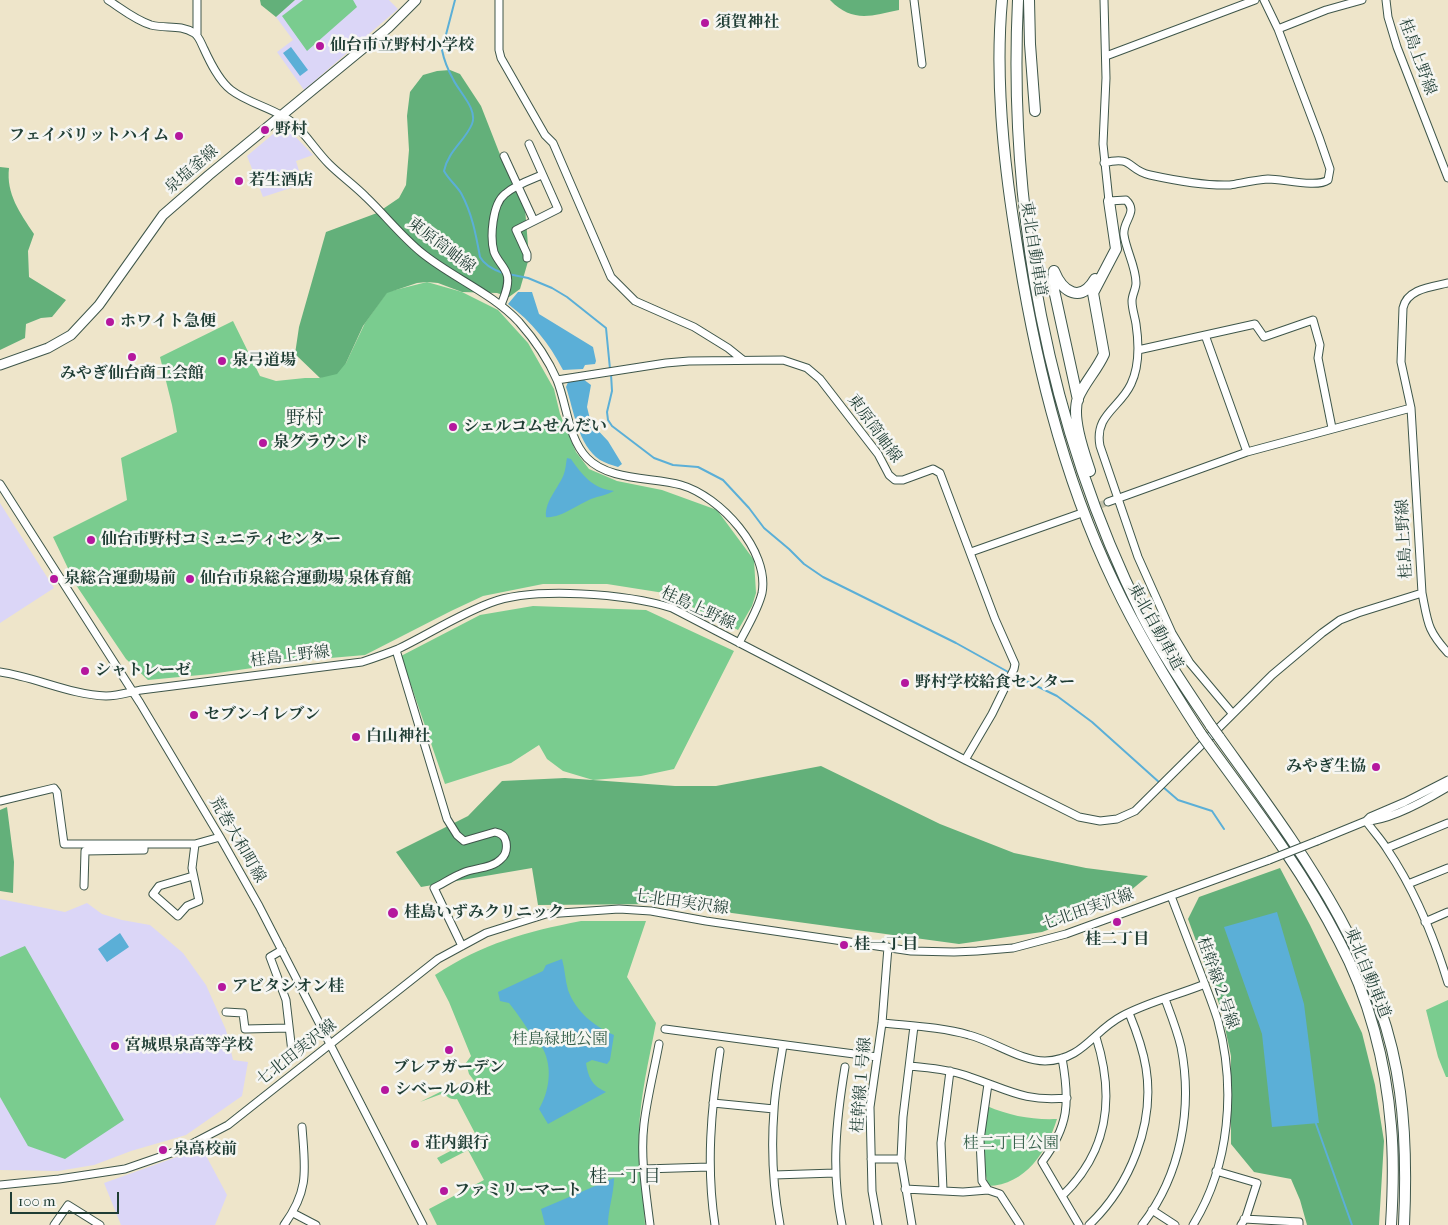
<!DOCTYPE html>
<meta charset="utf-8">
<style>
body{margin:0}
#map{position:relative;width:1448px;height:1225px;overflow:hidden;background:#eee5ca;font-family:"IM FELL French Canon",serif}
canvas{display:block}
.scale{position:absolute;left:10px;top:1192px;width:109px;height:22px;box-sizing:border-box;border:2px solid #1f3d34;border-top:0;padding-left:6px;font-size:15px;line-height:18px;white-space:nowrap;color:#1f3d34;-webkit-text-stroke:4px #f6f6f2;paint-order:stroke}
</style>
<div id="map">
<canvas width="1448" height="1225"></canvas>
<div class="scale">100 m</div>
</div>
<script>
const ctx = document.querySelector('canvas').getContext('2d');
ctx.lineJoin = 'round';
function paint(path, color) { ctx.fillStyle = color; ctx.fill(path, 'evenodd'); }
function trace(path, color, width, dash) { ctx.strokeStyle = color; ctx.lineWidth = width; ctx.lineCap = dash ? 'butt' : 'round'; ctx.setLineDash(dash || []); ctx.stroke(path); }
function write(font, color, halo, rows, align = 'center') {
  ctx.font = font + ' "IM FELL French Canon","Noto Serif JP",serif'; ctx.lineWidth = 5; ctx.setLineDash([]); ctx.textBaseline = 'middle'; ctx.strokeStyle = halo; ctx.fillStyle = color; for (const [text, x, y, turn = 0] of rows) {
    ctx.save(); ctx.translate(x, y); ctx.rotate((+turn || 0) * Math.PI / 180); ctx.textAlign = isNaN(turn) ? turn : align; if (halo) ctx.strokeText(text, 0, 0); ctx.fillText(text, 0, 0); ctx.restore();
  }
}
paint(new Path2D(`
 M295 0H389L398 9 304 90 277 52 293 40 276 17Z
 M280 131H290L313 155 296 161 303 184 263 197 247 156 273 134Z
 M0 503 54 588 0 623Z
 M0 899 65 912 87 903 102 914 122 920 150 925 183 953 206 985 226 1030 233 1060 248 1062 242 1096 186 1135 131 1151 94 1165 58 1171 0 1170Z
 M202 1148 227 1195 215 1225H121L104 1183Z`), '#dbd6f7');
paint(new Path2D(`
 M303 0H353L357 7 307 51 282 16Z
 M427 282 462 292 498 310 528 343 554 389 560 414 576 452 589 469 617 481 662 490 717 510 754 560 756 593 752 606 738 630 664 593 607 584H543L483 596 451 611 365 655 307 660 211 674 148 680 126 659 76 585 53 537 127 500 121 458 177 432 172 405 160 357 233 321 260 376 276 381 305 378H320L346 363 365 323 387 292Z
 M533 606 646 610 734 651 674 769 641 776 593 780 563 771 547 759 539 745 511 763 445 784 401 656 480 615Z
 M581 921H646L627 977 656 1023C649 1060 640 1096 639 1133 638 1164 644 1194 645 1225H437L429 1209 484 1180 468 1150 441 1164 437 1158 477 1137 457 1099C451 1100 447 1097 444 1093L420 1102 444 1090 452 1096 475 1082 469 1074 466 1063 471 1056 449 1002 435 975C484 943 525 932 581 921Z
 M25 946 124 1120 65 1159 28 1146 0 1097V957Z
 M1448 1000V1077H1446L1438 1057 1426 1010Z
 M987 1106C1010 1116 1032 1120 1057 1119 1047 1151 1026 1185 988 1186L982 1155Z`), '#7acc8f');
paint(new Path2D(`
 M260 0H295L276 17 261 5Z
 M830 0H899V10C871 16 852 23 830 0Z
 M450 70 460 74 481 106 499 152 525 208 529 258 520 289 509 297 497 293 462 292 438 283 427 282 417 283 387 293 363 326 346 363 337 374 320 378 295 354 299 327 326 232 377 213 399 198 406 185 409 150 407 116 410 92 423 75 437 71Z
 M0 167 9 168C6 194 20 213 34 234L28 251 29 277 66 300 52 317 41 318 26 324 25 338 0 350Z
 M821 766 940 824 1014 853 1086 868 1148 876 1112 906 1042 932 959 944 666 904 538 905 532 868 421 887 396 852 468 816 502 781 565 778 675 786H716Z
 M7 807 14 862 13 893 0 891V810Z
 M1280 868 1310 925 1362 1033 1375 1085 1384 1141 1379 1225H1307L1300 1200 1291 1179 1254 1172 1231 1144V1056L1221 1009 1188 919 1199 897Z`), '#63b07a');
paint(new Path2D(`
 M291 47 308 70 300 76 283 53Z
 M518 292H532L539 314 593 347 596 361 595 364 585 365 583 369 563 370C549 343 532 322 508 304Z
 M583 379 591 385 587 407 591 423 608 441 622 464 618 467C612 465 605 463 600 460 578 445 574 411 566 387L568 382Z
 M567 458 571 459C583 476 592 488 614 491 607 495 599 496 591 499 579 504 559 519 546 517 544 500 562 485 565 470 566 466 566 462 567 458Z
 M1277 912 1304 1004 1319 1123 1272 1127 1262 1034 1224 927Z
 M120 933 129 947 107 962 98 949Z
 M562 959C565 969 565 980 568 990 576 1012 594 1026 614 1035L610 1060 607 1064 592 1060 586 1063C588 1077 592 1086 606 1092L548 1124 539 1109C549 1092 553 1068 543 1049 541 1045 536 1042 533 1038 526 1026 518 1014 509 1003L500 1001 498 992 543 971 546 965Z
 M614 1178C614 1194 608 1209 608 1225H545L541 1209Z`), '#5bafd7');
trace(new Path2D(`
 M455 0 442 50C444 60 448 70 453 79 459 92 478 109 472 124 465 141 448 151 444 171 449 180 456 185 461 193 472 213 476 235 480 257 485 266 494 270 503 273
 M508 274 528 278 552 288 567 297 606 328 610 369
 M611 374 612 391 607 412 608 420 612 426 654 458 673 465 698 467 723 480 749 508 764 528 789 549 804 564 823 577 956 643 1010 673
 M1014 675 1057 696 1092 722 1160 783
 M1163 787 1178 800 1212 811 1224 829
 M1315 1121 1352 1225`), '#5bafd7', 2);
trace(new Path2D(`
 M1081 513 1108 502`), '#c5c3ac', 7, [7, 3.5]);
const minor = new Path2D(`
 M108 0C122 9 135 20 151 25 166 29 180 24 194 33 199 36 201 43 204 49 210 62 219 81 231 90 249 104 277 109 293 123 306 134 316 151 329 164 340 175 354 185 366 197 385 215 401 236 422 253 453 278 492 293 519 322 534 339 548 359 557 380 567 405 568 438 587 458 609 481 652 477 681 485 720 496 770 551 762 593 758 610 747 627 739 643
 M499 0V50L501 58 545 135 553 143 611 277 635 301 694 327 728 348 743 360
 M914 0 922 64
 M1104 0 1106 78 1103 144 1109 201 1126 200C1139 212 1122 221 1124 235 1126 250 1136 267 1136 283 1136 289 1132 295 1132 301 1132 309 1135 317 1136 324 1139 344 1140 365 1131 384 1120 408 1094 415 1100 446L1138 557 1172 633 1190 663 1232 713
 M1386 0 1388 17 1397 47 1448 178
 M1278 29 1326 10 1362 0
 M197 34V0
 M1106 56 1255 0
 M504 156 534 221
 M1104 163C1134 155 1127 170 1150 175 1173 180 1207 186 1230 185 1242 183 1255 180 1268 179 1283 179 1317 188 1328 180L1330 169 1319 137 1278 29 1264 0
 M527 258V254L516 230 558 209 529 144
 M501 305C504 297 511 282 506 272 503 265 497 260 494 252 490 238 492 204 505 194 515 185 530 180 542 175
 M1205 335 1247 452
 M1138 350 1255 324 1264 337 1313 320 1320 345 1318 358 1332 428
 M557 380 666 363 689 361 783 360 807 368 820 379 878 454 889 475 895 480H903L933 469 940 473 995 619 1015 664 1014 669 992 714 965 760
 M0 484 140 703 220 837 259 906 423 1225
 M1108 502 1247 452 1411 408
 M971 552 1079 514
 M1422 593C1428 623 1427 630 1448 653
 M396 650 447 819 457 835 464 841 495 832C501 833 505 836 506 842 507 848 506 855 501 859 493 868 476 868 465 872 454 876 444 883 434 888L462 946
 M0 672C35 677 71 695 106 696 118 696 130 692 141 690L362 662C374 658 386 654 398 649 429 634 458 615 490 603 534 586 628 594 672 608L965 760 1079 817 1100 821 1117 819 1135 811 1272 675 1322 633 1340 620 1358 613 1422 593 1411 408 1401 362 1403 308C1407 289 1431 287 1448 283
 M0 801 54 788 57 792 64 844H195L220 837
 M1366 821C1373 831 1381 839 1387 849 1414 889 1434 937 1448 983
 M1366 821 1370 817 1405 802 1448 780
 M1317 841 1366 821C1390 821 1428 799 1448 787
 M1387 848 1448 823
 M193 876 159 886 153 894 178 916 187 906 199 901 192 868 195 844
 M1408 884 1448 868
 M84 886 85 851 144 850V844
 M1171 896C1182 924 1193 953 1204 982 1209 995 1214 1008 1218 1021 1236 1088 1230 1165 1193 1225
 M1425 922 1448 912
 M282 950 270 957 286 1000 292 1052
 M226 1012 243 1013 245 1029 289 1028
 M882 1023C911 1026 941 1027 969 1035 993 1041 1021 1061 1045 1061 1083 1060 1093 1031 1122 1016 1148 1002 1178 995 1205 984
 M665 1029 877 1057
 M1062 1058C1070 1102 1069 1126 1042 1162L1079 1225
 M910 1066C931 1068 951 1070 970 1077 1009 1090 1024 1102 1067 1098
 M988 1084 980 1140 982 1181 988 1190 1000 1194 1020 1225
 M713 1103 774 1109
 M871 1159H901
 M644 1169 709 1167
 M1216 1171 1257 1183 1246 1217 1241 1225
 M774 1175 835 1173
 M0 1185 59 1179 125 1169 180 1150 228 1125 438 959 486 933 546 914 619 909 651 911 706 921 911 951 954 952 977 951 1013 948 1066 934 1269 860
 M905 1189 963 1192 988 1190
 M943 1190 941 1143 950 1071
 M1062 1196C1109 1151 1115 1097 1096 1037
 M1152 1210 1175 1225
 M293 1213 316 1225
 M1244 1219 1299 1222V1225
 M54 1225 68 1205 100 1225
 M284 1225C310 1189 305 1169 302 1127
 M650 1225C646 1192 640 1157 644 1124 647 1098 654 1071 659 1044
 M715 1225C706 1166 711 1109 720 1051
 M780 1225C773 1187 771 1148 774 1110 775 1088 780 1066 783 1045
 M842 1225C831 1172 836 1121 845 1067
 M878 1225 872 1191 870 1107 882 1023 888 947
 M912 1225 901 1159 903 1117 914 1026
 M1089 1225C1130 1186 1155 1124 1146 1068 1143 1049 1136 1030 1129 1013
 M1142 1225C1181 1175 1193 1108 1181 1047 1177 1030 1171 1015 1165 999`);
const major = new Path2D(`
 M0 365 48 348 71 335 99 305 163 215 209 175 388 28 416 0`);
const highway = new Path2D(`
 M1002 0C995 77 1003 156 1015 232 1033 352 1061 473 1114 583 1139 636 1169 685 1201 734
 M1018 0C1008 210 1048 426 1142 615 1162 654 1187 690 1211 726
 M1029 0 1030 44 1035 111
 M1054 271 1053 280 1054 290 1078 400
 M1054 271C1063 293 1081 303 1095 279
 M1090 471C1084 453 1071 417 1078 398 1084 383 1097 370 1104 354L1093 293 1116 249 1109 201
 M1219 737C1297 846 1382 955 1400 1092 1406 1136 1406 1181 1404 1225
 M1209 745C1255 808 1303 871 1339 941 1369 997 1386 1063 1391 1126 1394 1159 1393 1192 1391 1225`);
trace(minor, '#3e564a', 9);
trace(major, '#3e564a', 11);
trace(highway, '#3e564a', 12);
trace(minor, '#fff', 7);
trace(major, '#fff', 9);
trace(highway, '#fff', 10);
const minorBridge = new Path2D(`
 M1269 860 1317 841`);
const highwayBridge = new Path2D(`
 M1211 726 1219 737
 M1201 734 1209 745`);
trace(minorBridge, '#3e564a', 9, []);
trace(highwayBridge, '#3e564a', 12, []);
trace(minorBridge, '#fff', 7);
trace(highwayBridge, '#fff', 10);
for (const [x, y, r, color] of [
 [705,23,5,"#b5179e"],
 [320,46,5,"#b5179e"],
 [265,130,5,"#b5179e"],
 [179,136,5,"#b5179e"],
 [239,181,5,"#b5179e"],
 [110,322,5,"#b5179e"],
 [132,357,5,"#b5179e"],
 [222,361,5,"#b5179e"],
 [453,427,5,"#b5179e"],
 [263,443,5,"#b5179e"],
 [91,540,5,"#b5179e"],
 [54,579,5,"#b5179e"],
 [190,579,5,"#b5179e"],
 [85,671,5,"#b5179e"],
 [905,683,5,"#b5179e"],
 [194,715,5,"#b5179e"],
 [356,737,5,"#b5179e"],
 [1376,767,5,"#b5179e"],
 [393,913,6,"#b5179e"],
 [1117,922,5,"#b5179e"],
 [844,945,5,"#b5179e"],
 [222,987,5,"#b5179e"],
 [115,1046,5,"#b5179e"],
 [449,1050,5,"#b5179e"],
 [385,1090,5,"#b5179e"],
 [415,1144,5,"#b5179e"],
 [163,1150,5,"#b5179e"],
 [444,1191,5,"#b5179e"]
]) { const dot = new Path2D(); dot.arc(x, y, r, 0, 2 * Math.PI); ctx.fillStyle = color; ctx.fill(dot); trace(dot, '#f6f6f2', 2); }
write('bold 16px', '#1f3d34', '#f6f6f2', [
 ["須賀神社",715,23],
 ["仙台市立野村小学校",330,46],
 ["野村",275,130],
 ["フェイバリットハイム",169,136,"right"],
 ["若生酒店",249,181],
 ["ホワイト急便",120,322],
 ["泉弓道場",232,361],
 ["みやぎ仙台商工会館",132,374,"center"],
 ["シェルコムせんだい",463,427],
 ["泉グラウンド",273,443],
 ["仙台市野村コミュニティセンター",101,540],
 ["泉総合運動場前",64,579],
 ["仙台市泉総合運動場 泉体育館",200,579],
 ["シャトレーゼ",95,671],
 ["野村学校給食センター",915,683],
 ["セブン-イレブン",204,715],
 ["白山神社",366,737],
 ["みやぎ生協",1366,767,"right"],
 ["桂島いずみクリニック",404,913],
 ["桂二丁目",1117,940,"center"],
 ["桂一丁目",854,945],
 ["アビタシオン桂",232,987],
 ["宮城県泉高等学校",125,1046],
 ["ブレアガーデン",449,1068,"center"],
 ["シベールの杜",395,1090],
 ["荘内銀行",425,1144],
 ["泉高校前",173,1150],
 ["ファミリーマート",454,1191]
], 'left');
write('16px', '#1f3d34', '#f6f6f2', [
 ["桂島上野線",1417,57,70],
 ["泉塩釜線",192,170,-41],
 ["東原筒岫線",441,246,37],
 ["東北自動車道",1033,249,81],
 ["東原筒岫線",874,429,54],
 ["桂島上野線",1405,539,-93],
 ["桂島上野線",698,609,25],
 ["東北自動車道",1155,627,61],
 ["桂島上野線",290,657,-7],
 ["荒巻大和町線",237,840,60],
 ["七北田実沢線",681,903,8],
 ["七北田実沢線",1088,910,-19],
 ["東北自動車道",1367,973,68],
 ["桂幹線２号線",1217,983,71],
 ["七北田実沢線",297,1053,-38],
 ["桂幹線１号線",862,1085,-85]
]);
write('16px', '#36614b', '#f6f6f2', [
 ["桂島緑地公園",560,1040],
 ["桂二丁目公園",1011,1144]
]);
write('18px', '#1f3d34', '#f6f6f2', [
 ["桂一丁目",625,1178]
]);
write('19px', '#1f3d34', '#f6f6f2', [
 ["野村",305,419]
]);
</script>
